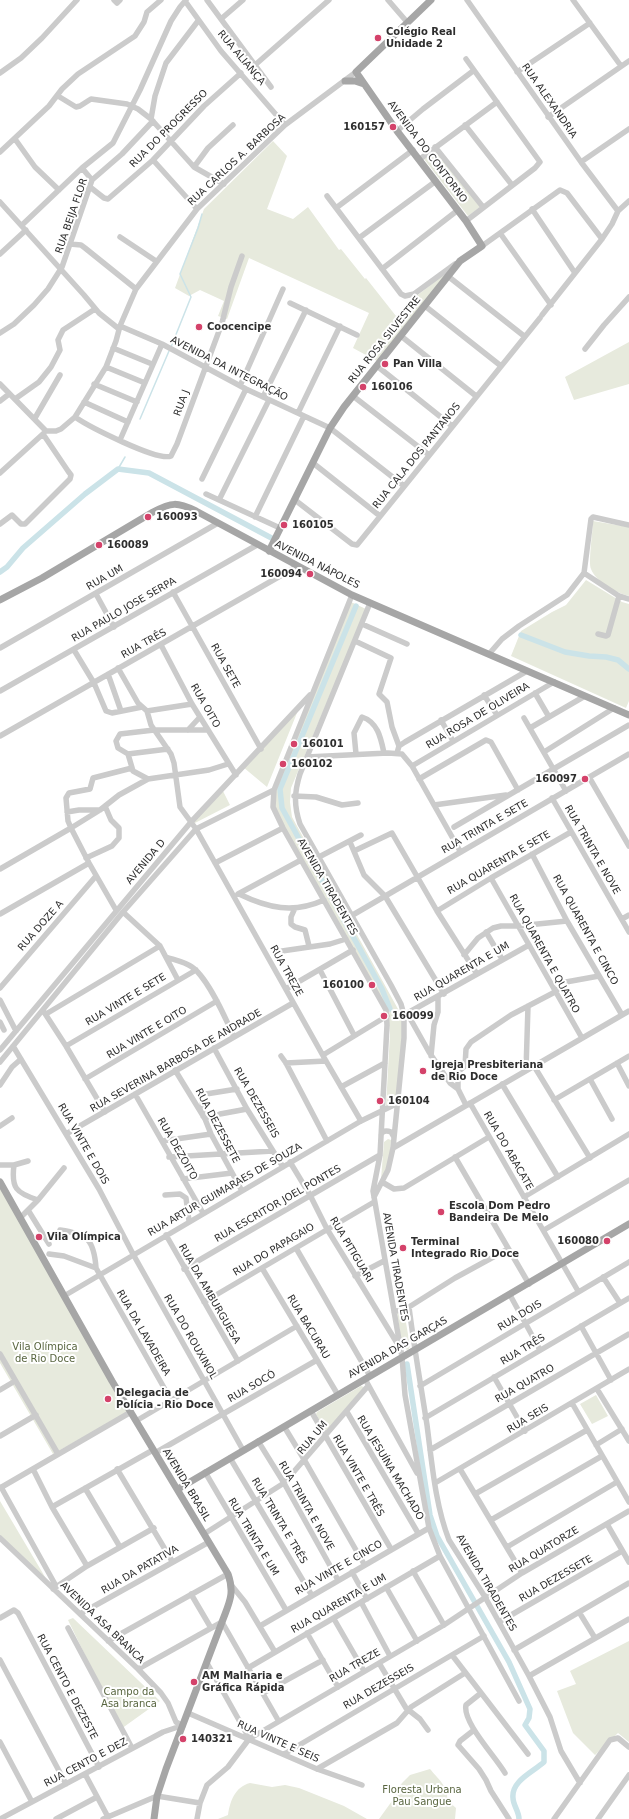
<!DOCTYPE html>
<meta charset="utf-8">
<style>
body{margin:0}
canvas{display:block;background:#fff}
</style>
<canvas width="629" height="1819"></canvas>
<script>
const ctx = document.querySelector('canvas').getContext('2d');
ctx.lineJoin = 'round';
function paint(path, color) { ctx.fillStyle = color; ctx.fill(path, 'evenodd'); }
function trace(path, color, width, dash) { ctx.strokeStyle = color; ctx.lineWidth = width; ctx.lineCap = dash ? 'butt' : 'round'; ctx.setLineDash(dash || []); ctx.stroke(path); }
function write(font, color, halo, rows, align = 'center') {
  ctx.font = font + ' "DejaVu Sans",sans-serif'; ctx.lineWidth = 4; ctx.setLineDash([]); ctx.textBaseline = 'middle'; ctx.strokeStyle = halo; ctx.fillStyle = color; for (const [text, x, y, turn = 0] of rows) {
    ctx.save(); ctx.translate(x, y); ctx.rotate((+turn || 0) * Math.PI / 180); ctx.textAlign = isNaN(turn) ? turn : align; if (halo) ctx.strokeText(text, 0, 0); ctx.fillText(text, 0, 0); ctx.restore();
  }
}
paint(new Path2D(`
 M273 141 287 156 267 209 293 219 308 207 339 250 341 249 365 279 366 278 396 316 409 307 406 304 454 267 377 361 353 348 369 313 249 258 227 319 218 316 224 301 200 290 189 296 175 288 204 209Z
 M436 150 480 207 468 216 424 159Z
 M629 342V384L574 400 565 377Z
 M593 521 629 527V596C616 593 596 582 591 569 588 563 593 530 593 521Z
 M586 580 622 602 629 604V701L626 708 511 656 521 631 552 612 566 605Z
 M351 602 366 609 291 788 290 802 292 817 398 1009 404 1027 397 1099 386 1106 390 1034 388 1013 275 812 274 794Z
 M299 708 267 787 243 767Z
 M223 791 230 805 191 825Z
 M388 1139 391 1140 389 1167 381 1179 384 1142Z
 M0 1185 130 1411 53 1454 0 1363Z
 M404 1311 410 1346 409 1349 407 1350 402 1345 397 1313Z
 M361 1386 364 1387 326 1433 316 1414 317 1412Z
 M596 1395 608 1416 592 1424 580 1404Z
 M0 1501 48 1582 0 1538Z
 M73 1618 160 1701 121 1729 68 1620Z
 M629 1641V1742L618 1733 595 1755 573 1733 557 1691 576 1684 570 1671Z
 M430 1769C438 1779 449 1787 447 1800L456 1808 455 1819H379L392 1801 394 1792 403 1782 410 1775Z
 M250 1783 272 1787 285 1785 299 1788 344 1806 367 1819H218L228 1815C230 1801 235 1787 250 1783Z`), '#e7eadd');
trace(new Path2D(`
 M171 347 191 297 180 274 198 228 202 214
 M140 419 169 351
 M118 469 125 457`), '#cbe3e8', 1.5);
trace(new Path2D(`
 M0 572 7 567 23 548 85 494 118 469 149 473 279 542
 M356 606 280 789 282 808 382 989 390 1009
 M521 635 565 652 589 656 606 657 618 660 629 669
 M407 1364 430 1515 437 1536 509 1662 530 1709 529 1718 525 1725 544 1751V1762C533 1772 511 1781 513 1798 513 1805 519 1811 519 1819`), '#cbe3e8', 5.5);
trace(new Path2D(`
 M114 0 117 3 120 0
 M207 0 271 87
 M388 0 407 22
 M467 0 581 162 618 211
 M573 0 621 66
 M185 1 221 51 285 125
 M221 19 243 0
 M466 59 540 162 535 168 466 221
 M255 65 329 0
 M517 72 590 23
 M0 73 21 58 42 38 77 0
 M58 96 76 107 80 106 91 99 127 104 138 109 151 119 194 167 224 184
 M548 117 629 61
 M151 119 155 96 166 63 198 21
 M465 125 512 185
 M397 131 423 109 473 71
 M15 139 35 167 59 190
 M435 147 483 207
 M0 152 49 106 62 89 78 74 135 36 144 22 147 12 161 0
 M420 159 497 102
 M153 160 197 209
 M581 162 629 129
 M194 167 208 148 233 125
 M82 168 92 180
 M90 187 104 198 108 199 153 160 204 106 241 73
 M327 196 401 294 405 296 414 294 455 264
 M0 202 84 295 99 313 119 329
 M336 208 413 150
 M532 209 575 273
 M22 225 82 168 113 143 140 90 171 21 180 7 186 0
 M500 233 551 305
 M120 237 156 261
 M359 238 436 181
 M70 244 81 245 85 248 136 289
 M482 246 560 190 567 193 602 239
 M0 254 26 230
 M382 269 458 210
 M449 277 524 336
 M290 303 357 335
 M425 306 501 366
 M542 315 602 239 612 224 618 211 629 201
 M120 326 162 344 246 389 330 428 404 486
 M0 333 14 324 34 305 48 289 62 267 92 180 122 154 153 121
 M401 336 476 396
 M113 348 152 364
 M585 349 604 325 629 297
 M377 366 452 426
 M106 367 145 383
 M0 384 46 431
 M94 384 137 402
 M240 386 283 289
 M353 396 429 455
 M263 397 306 310
 M15 399 39 382 51 367 60 350 58 340 63 330 95 309
 M0 401 9 394
 M84 402 128 422
 M298 413 340 326
 M75 417C88 426 158 462 171 456L177 444 222 323 231 287 242 256
 M35 418 60 375
 M46 431H56L61 429 75 417 106 367 116 341 120 326 136 289 197 209 285 125 356 72
 M120 440 162 344
 M313 463 380 516
 M0 473 44 433
 M202 479 246 389
 M206 494 280 528
 M219 500 269 400
 M295 500 352 544 357 545 540 318
 M255 517 304 416
 M0 524 12 515 21 524H25L70 479 71 475 68 471 43 434
 M584 573 619 596 629 599
 M173 592 261 749
 M96 594 114 627
 M352 595 274 790 273 807 283 828 386 1010 387 1025 380 1155 373 1191 402 1357 405 1395 429 1528 440 1556 519 1701
 M370 603 300 774C294 793 294 806 300 824L391 985 401 1004 404 1015V1038L393 1148 388 1170 374 1197
 M362 624 407 644
 M598 634 606 636 608 635 619 596
 M355 641 391 658 379 694 387 702 392 727 399 746
 M161 645 192 704 236 775
 M0 648 218 523
 M74 650 94 683 106 711 112 713 142 707
 M489 654 502 639 519 626 567 595 584 573 591 519 593 517 629 525
 M118 668 138 703 147 711 151 725 171 754 174 763 180 807 196 829 326 1061 361 1121
 M108 674 121 711
 M0 691 257 545
 M535 693 549 717
 M484 695 497 715
 M147 711 192 704
 M524 718 566 791
 M441 720 453 741
 M530 728 585 696
 M188 730 200 717
 M0 736 296 567
 M544 752 614 708
 M397 753 399 746 405 742 527 671
 M128 754 168 749
 M356 754 354 733 362 717C378 722 381 739 384 753
 M307 757 388 753 402 754 412 766 460 851
 M412 766 554 682
 M589 777 629 846
 M148 779 133 771 128 754 118 748 116 741 120 734 154 730H208
 M419 779 486 740 491 742 518 790
 M294 796 316 797 342 805 358 803
 M552 798 629 932
 M434 805 506 795
 M67 812 79 810H100
 M454 827 629 725
 M350 842 364 875 385 896 444 994
 M354 851 392 833 437 911 477 974
 M532 854 567 921 622 1015
 M86 858 112 846 119 838V828L111 820 105 806
 M317 858 361 835
 M215 863 283 828
 M0 869 71 828 100 810 119 795 148 779 209 770 228 764
 M491 878 582 1038
 M238 894 301 860
 M239 894C268 908 293 914 324 900
 M295 908 291 917V924L295 927 305 930 309 946
 M116 910 89 863 71 828 68 821 66 798 69 793 90 789 93 778 132 768
 M437 911 491 878 571 832
 M123 912 160 946 178 980
 M0 914 89 863
 M351 916 629 754
 M622 919 629 915
 M486 932 502 959
 M282 951 330 944 346 939
 M464 955 478 938 493 928 501 926H518L567 921
 M166 957C175 960 185 962 192 967 208 978 226 1019 234 1037
 M320 970 354 1035
 M0 988 96 876
 M286 989 353 950
 M0 1000 16 1031
 M44 1012 66 1046 105 1112
 M407 1013 429 1052 450 1083 458 1089 466 1105
 M46 1014 160 946
 M404 1015 529 945
 M0 1022 4 1030
 M13 1046 99 1189 133 1254 243 1450
 M66 1046 196 970
 M214 1048 247 1109 283 1167
 M0 1050 191 822 310 695
 M323 1055 387 1016
 M281 1056 286 1063 327 1141
 M431 1056 434 1025 438 1012V997
 M0 1062 123 912 196 829 274 790
 M286 1063 326 1061
 M617 1063 629 1086
 M534 1066 590 1158
 M175 1070 205 1119 211 1134 242 1191
 M526 1070 528 1006
 M85 1079 217 1001
 M590 1079 612 1119
 M502 1084 558 1177
 M0 1085 12 1067 21 1059
 M341 1087 385 1063
 M458 1089V1072L465 1066 466 1049 471 1042 511 1015 555 992 566 982 599 976
 M135 1094 203 1213
 M554 1100 629 1056
 M470 1103 578 1291
 M203 1116 202 1096 206 1094 237 1089
 M205 1119 220 1114 247 1109
 M0 1126 12 1118
 M66 1134 293 1003
 M381 1135C382 1131 386 1130 391 1132L394 1137
 M162 1141 211 1134
 M393 1148 629 1011
 M169 1157 273 1151
 M455 1157 529 1284
 M290 1162 310 1195 327 1229 397 1343
 M0 1165H14L28 1161
 M14 1165C11 1188 16 1193 38 1200
 M183 1179 232 1173
 M382 1182 394 1189 404 1188 489 1137
 M165 1195 180 1194 186 1198 189 1221
 M524 1197 629 1134
 M28 1210 49 1244
 M20 1218 38 1200 64 1168
 M60 1230C87 1234 94 1239 96 1268
 M544 1230 629 1180
 M166 1235 238 1361
 M296 1248 370 1376
 M49 1254 64 1256 96 1268 171 1400
 M262 1268 338 1395
 M184 1269 380 1155
 M355 1276 384 1261
 M603 1277 620 1303
 M510 1295 540 1350
 M64 1296 327 1141 361 1121 398 1103
 M204 1302 374 1202
 M409 1307C414 1347 421 1386 427 1425 432 1463 435 1504 449 1540L485 1597 529 1676 550 1717 561 1751 580 1783
 M394 1312 409 1307 455 1278 508 1249
 M581 1326 611 1380
 M0 1354 58 1454
 M494 1377 525 1431
 M365 1379 417 1473
 M420 1386 629 1262
 M597 1389 629 1441
 M0 1390 15 1381
 M572 1403 629 1502
 M311 1411 391 1549
 M347 1412 418 1533
 M425 1418 629 1298
 M136 1421 297 1326
 M285 1428 305 1461 364 1564
 M0 1436 36 1415
 M258 1441 284 1483 338 1580
 M596 1445 622 1429
 M430 1450 629 1334
 M155 1453 317 1360
 M230 1458 311 1594
 M33 1469 52 1507 87 1566
 M117 1469 172 1561
 M460 1469 522 1573
 M205 1472 286 1610
 M435 1483 629 1369
 M1 1487 56 1586
 M0 1488 131 1412
 M85 1488 120 1547
 M475 1494 587 1430
 M52 1507 153 1450
 M491 1520 602 1456
 M607 1524 629 1562
 M204 1534 284 1483 368 1386
 M0 1538 138 1669 161 1693 168 1703 176 1722 183 1726
 M507 1547 617 1482
 M413 1571 444 1625
 M352 1572 367 1599
 M232 1586 245 1602 275 1652
 M386 1587 417 1641
 M53 1589 87 1566 154 1528
 M191 1594 211 1628
 M361 1602 390 1656
 M579 1612 595 1638
 M80 1614 209 1542
 M0 1618 14 1610 18 1613 99 1767
 M334 1619 364 1671
 M499 1622 622 1551
 M260 1626 429 1528
 M68 1628 132 1748
 M307 1633 338 1687
 M108 1641 228 1574
 M514 1650 629 1583
 M452 1655 528 1754
 M0 1660 66 1784
 M207 1663 249 1738
 M379 1663 406 1708 420 1719 428 1730
 M248 1668 440 1556
 M138 1669 222 1622 278 1720
 M529 1676 629 1619
 M263 1693 323 1660
 M481 1693 466 1705C462 1722 496 1757 505 1773
 M188 1713 317 1769 362 1785
 M474 1730 460 1741 458 1745 479 1769 486 1780 491 1791 509 1819
 M0 1742 32 1802
 M284 1754 484 1636
 M317 1769 397 1723 411 1707 465 1673
 M85 1774 108 1817
 M0 1819 163 1732 178 1727 182 1728
 M56 1819 97 1797
 M103 1819 157 1796 200 1803
 M197 1819 200 1803 207 1785 228 1767 249 1739 444 1625 522 1573 629 1511
 M554 1819 610 1740 618 1738 629 1747
 M598 1819 629 1775`), '#cbcbcb', 5.5);
trace(new Path2D(`
 M345 81H355L364 84
 M269 551 330 428 344 407 460 261 482 246 466 221 397 131 356 72 431 0
 M0 600 42 578 153 512C172 502 177 502 196 511L352 595 629 715
 M0 1182 112 1381 228 1574C235 1594 229 1603 222 1622L166 1769 157 1796 154 1819
 M178 1489 629 1224`), '#a6a6a6', 7);
for (const [x, y, r, color] of [
 [378,38,4,"#d4426a"],
 [393,127,4,"#d4426a"],
 [199,327,4,"#d4426a"],
 [385,364,4,"#d4426a"],
 [363,387,4,"#d4426a"],
 [148,517,4,"#d4426a"],
 [284,525,4,"#d4426a"],
 [99,545,4,"#d4426a"],
 [310,574,4,"#d4426a"],
 [294,744,4,"#d4426a"],
 [283,764,4,"#d4426a"],
 [585,779,4,"#d4426a"],
 [372,985,4,"#d4426a"],
 [384,1016,4,"#d4426a"],
 [423,1071,4,"#d4426a"],
 [380,1101,4,"#d4426a"],
 [441,1212,4,"#d4426a"],
 [39,1237,4,"#d4426a"],
 [607,1241,4,"#d4426a"],
 [403,1248,4,"#d4426a"],
 [108,1399,4,"#d4426a"],
 [194,1682,4,"#d4426a"],
 [183,1739,4,"#d4426a"]
]) { const dot = new Path2D(); dot.arc(x, y, r, 0, 2 * Math.PI); ctx.fillStyle = color; ctx.fill(dot); trace(dot, '#fff', 1.5); }
write('bold 10px', '#2e2e2e', '#fff', [
 ["Colégio Real",386,32],
 ["Unidade 2",386,44],
 ["160157",385,127,"right"],
 ["Coocencipe",207,327],
 ["Pan Villa",393,364],
 ["160106",371,387],
 ["160093",156,517],
 ["160105",292,525],
 ["160089",107,545],
 ["160094",302,574,"right"],
 ["160101",302,744],
 ["160102",291,764],
 ["160097",577,779,"right"],
 ["160100",364,985,"right"],
 ["160099",392,1016],
 ["Igreja Presbiteriana",431,1065],
 ["de Rio Doce",431,1077],
 ["160104",388,1101],
 ["Escola Dom Pedro",449,1206],
 ["Bandeira De Melo",449,1218],
 ["Vila Olímpica",47,1237],
 ["160080",599,1241,"right"],
 ["Terminal",411,1242],
 ["Integrado Rio Doce",411,1254],
 ["Delegacia de",116,1393],
 ["Polícia - Rio Doce",116,1405],
 ["AM Malharia e",202,1676],
 ["Gráfica Rápida",202,1688],
 ["140321",191,1739]
], 'left');
write('10px', '#2e2e2e', '#fff', [
 ["RUA ALIANÇA",241,58,50],
 ["RUA ALEXANDRIA",549,101,55],
 ["RUA DO PROGRESSO",169,129,-45],
 ["AVENIDA DO CONTORNO",427,152,53],
 ["RUA CARLOS A. BARBOSA",237,160,-43],
 ["RUA BEIJA FLOR",72,216,-71],
 ["RUA ROSA SILVESTRE",385,340,-51],
 ["AVENIDA DA INTEGRAÇÃO",229,369,27],
 ["RUA J",182,403,-70],
 ["RUA CALA DOS PANTANOS",417,456,-51],
 ["AVENIDA NÁPOLES",317,565,27],
 ["RUA UM",105,578,-30],
 ["RUA PAULO JOSE SERPA",124,610,-30],
 ["RUA TRÊS",144,644,-29],
 ["RUA SETE",225,666,61],
 ["RUA OITO",205,706,60],
 ["RUA ROSA DE OLIVEIRA",478,716,-31],
 ["RUA TRINTA E SETE",485,827,-30],
 ["RUA TRINTA E NOVE",592,850,60],
 ["AVENIDA D",146,862,-50],
 ["RUA QUARENTA E SETE",499,863,-30],
 ["AVENIDA TIRADENTES",327,887,60],
 ["RUA DOZE A",41,926,-49],
 ["RUA QUARENTA E CINCO",585,930,61],
 ["RUA QUARENTA E QUATRO",544,954,61],
 ["RUA TREZE",286,971,61],
 ["RUA QUARENTA E UM",462,972,-30],
 ["RUA VINTE E SETE",126,1000,-31],
 ["RUA VINTE E OITO",147,1033,-31],
 ["RUA SEVERINA BARBOSA DE ANDRADE",176,1061,-30],
 ["RUA DEZESSEIS",256,1103,60],
 ["RUA DEZESSETE",217,1126,62],
 ["RUA VINTE E DOIS",83,1144,60],
 ["RUA DEZOITO",177,1149,60],
 ["RUA DO ABACATE",508,1151,60],
 ["RUA ARTUR GUIMARAES DE SOUZA",225,1190,-30],
 ["RUA ESCRITOR JOEL PONTES",278,1204,-30],
 ["RUA DO PAPAGAIO",274,1250,-31],
 ["RUA PITIGUARI",351,1250,59],
 ["AVENIDA TIRADENTES",395,1267,80],
 ["RUA DA AMBURGUESA",209,1294,60],
 ["RUA DOIS",520,1316,-31],
 ["RUA BACURAU",308,1327,59],
 ["RUA DA LAVADEIRA",143,1333,60],
 ["RUA DO ROUXINOL",190,1337,60],
 ["AVENIDA DAS GARÇAS",398,1348,-30],
 ["RUA TRÊS",523,1350,-31],
 ["RUA QUATRO",525,1384,-30],
 ["RUA SOCÓ",252,1387,-30],
 ["RUA SEIS",528,1419,-31],
 ["RUA UM",313,1438,-50],
 ["RUA JESUÍNA MACHADO",390,1468,59],
 ["RUA VINTE E TRÊS",358,1476,60],
 ["AVENIDA BRASIL",186,1485,59],
 ["RUA TRINTA E NOVE",306,1506,60],
 ["RUA TRINTA E TRÊS",279,1521,59],
 ["RUA TRINTA E UM",253,1537,59],
 ["RUA QUATORZE",544,1550,-31],
 ["RUA VINTE E CINCO",339,1568,-30],
 ["RUA DA PATATIVA",140,1570,-30],
 ["RUA DEZESSETE",556,1579,-30],
 ["AVENIDA TIRADENTES",486,1583,60],
 ["RUA QUARENTA E UM",339,1604,-30],
 ["AVENIDA ASA BRANCA",102,1623,44],
 ["RUA TREZE",355,1666,-30],
 ["RUA CENTO E DEZESTE",67,1687,62],
 ["RUA DEZESSEIS",379,1687,-30],
 ["RUA VINTE E SEIS",278,1742,24],
 ["RUA CENTO E DEZ",86,1763,-28]
]);
write('10px', '#596640', '#fff', [
 ["Vila Olímpica",45,1347],
 ["de Rio Doce",45,1359],
 ["Campo da",129,1692],
 ["Asa branca",129,1704],
 ["Floresta Urbana",422,1790],
 ["Pau Sangue",422,1802]
]);
</script>
